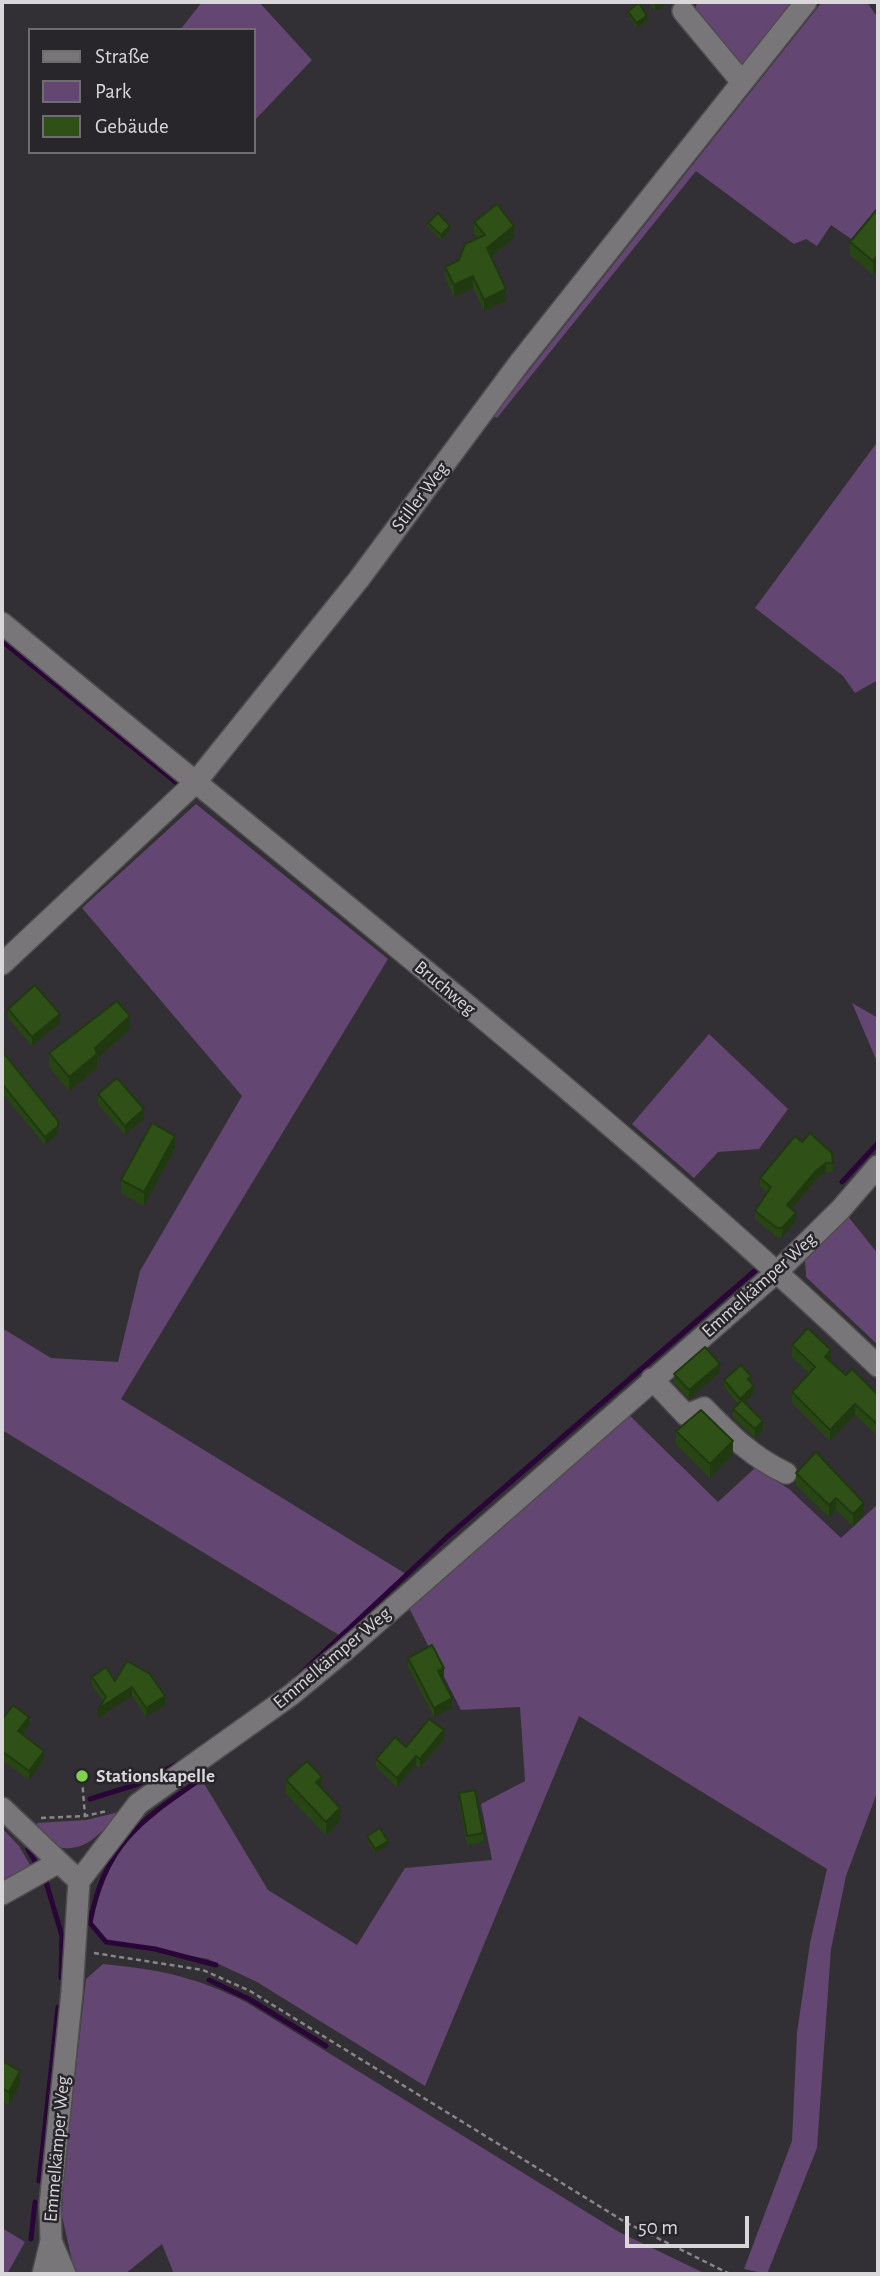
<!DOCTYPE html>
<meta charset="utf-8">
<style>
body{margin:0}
#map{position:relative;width:880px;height:2276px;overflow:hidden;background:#323034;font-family:"Alegreya Sans",sans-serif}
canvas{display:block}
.frame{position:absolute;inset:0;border:4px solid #d9d7da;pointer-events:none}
.legend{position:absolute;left:28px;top:28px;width:228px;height:126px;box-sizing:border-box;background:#28262a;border:2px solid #6f6d70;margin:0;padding:9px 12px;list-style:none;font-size:21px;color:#d9d7da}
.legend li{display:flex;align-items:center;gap:14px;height:35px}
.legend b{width:35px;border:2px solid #6f6d70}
.scale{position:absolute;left:625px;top:2216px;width:124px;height:32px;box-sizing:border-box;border:4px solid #d9d7da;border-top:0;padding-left:9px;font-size:21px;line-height:24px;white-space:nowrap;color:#d9d7da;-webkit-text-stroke:5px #28262a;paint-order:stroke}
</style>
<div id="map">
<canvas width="880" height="2276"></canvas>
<div class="frame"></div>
<ul class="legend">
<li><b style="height:9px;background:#79767a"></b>Straße</li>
<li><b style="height:19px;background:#634671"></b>Park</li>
<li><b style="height:19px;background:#2f5117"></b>Gebäude</li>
</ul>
<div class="scale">50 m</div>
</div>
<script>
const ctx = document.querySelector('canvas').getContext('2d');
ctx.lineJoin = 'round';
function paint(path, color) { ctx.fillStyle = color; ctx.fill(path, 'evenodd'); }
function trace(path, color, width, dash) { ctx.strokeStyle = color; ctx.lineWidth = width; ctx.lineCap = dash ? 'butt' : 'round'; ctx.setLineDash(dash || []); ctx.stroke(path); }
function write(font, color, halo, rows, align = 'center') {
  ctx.font = font + ' "Alegreya Sans",sans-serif'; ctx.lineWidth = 5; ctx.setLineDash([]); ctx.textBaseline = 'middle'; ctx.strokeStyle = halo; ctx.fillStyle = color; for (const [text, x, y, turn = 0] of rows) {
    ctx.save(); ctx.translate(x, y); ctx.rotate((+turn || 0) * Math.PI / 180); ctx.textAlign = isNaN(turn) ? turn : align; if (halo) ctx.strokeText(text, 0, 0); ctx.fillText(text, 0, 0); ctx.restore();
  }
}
paint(new Path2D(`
 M202 2H259L312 60 254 121V30H180Z
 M697 2H795L741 70 694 17Z
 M822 2H867L878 18V221L857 243 831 225 817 246 806 239 794 244 696 171 497 418 493 416Z
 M878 441V680L855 693 843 676 755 608Z
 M196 804 388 959 121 1399 406 1574 339 1635 2 1430V1328L51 1358 118 1362 140 1271 242 1096 82 908Z
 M852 1003 878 1018V1064Z
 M709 1034 788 1109 759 1149 718 1152 694 1178 632 1124Z
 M847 1215 878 1254V1345L806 1277 805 1260Z
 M629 1415 718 1502 755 1468 789 1489 841 1538 878 1504V1790L846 1876 831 1949 817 2148 767 2274 744 2269 792 2141 797 2033 810 1943 827 1869 579 1716 425 2086 257 1982 208 1959 107 1941 92 1923C105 1845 141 1822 202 1780L268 1890 357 1945 405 1868 492 1860 481 1804 525 1781 520 1707 461 1710 409 1608 464 1556Z
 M119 1812 121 1814C95 1834 90 1853 54 1847L38 1831 37 1823 86 1820Z
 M2 1828 19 1846 34 1872 2 1889Z
 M103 1964C162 1970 193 1976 246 2002L619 2232 706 2274H174L162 2244 125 2274H75L62 2216 63 2184 86 1979Z
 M2 2228 25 2242 7 2274H2Z`), '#634671');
trace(new Path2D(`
 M2 641 178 784
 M842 1182 878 1143
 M296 1678 447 1537 758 1268
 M205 1776C142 1820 105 1842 90 1923L106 1942 155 1949 216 1965
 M90 1799 138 1784 177 1764
 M28 1849 38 1867
 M46 1882 62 1936 61 1978
 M209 1980 249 1999 326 2046
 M39 2181 58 2007
 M31 2239 35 2202`), '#2a0538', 5);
const minor = new Path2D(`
 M683 11 742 82
 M2 623C296 867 600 1103 878 1366
 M2 964 195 783 359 579 520 362 806 2
 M652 1379 686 1415 704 1408C730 1435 752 1457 786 1473
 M2 1808 79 1881
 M2 1894 59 1862
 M51 2241 65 2274
 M43 2274 51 2241 50 2205 72 1992 79 1881 138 1804 291 1695 343 1652 778 1271 840 1210 878 1166`);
trace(minor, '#4f4d50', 24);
trace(new Path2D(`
 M82 1779 85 1816
 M41 1818 85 1816 107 1811
 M94 1953 203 1970 250 1991 625 2222 730 2274`), '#88868a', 2.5, [5, 3.5]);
trace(minor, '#79767a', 21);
paint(new Path2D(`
 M649 2H670L655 11Z
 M628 11 647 21 636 28 628 15Z
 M878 208 873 275 850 255V242Z
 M474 222 514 238 491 257 506 301 484 311 473 288 454 297 445 278V267L459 260 478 238 474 234Z
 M428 223 450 230 441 240 428 227Z
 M8 1009 60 1023 32 1046 8 1018Z
 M130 1029 97 1059V1068L69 1091 49 1067V1053Z
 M2 1051 58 1134 45 1145 2 1093Z
 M98 1094 144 1119 125 1135 98 1104Z
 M175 1149 144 1206 121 1193V1180Z
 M832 1153 833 1171 826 1172 816 1180 791 1209 796 1222 782 1237H777L755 1219V1211L767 1192 760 1186V1178Z
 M792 1345 831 1361 846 1375 878 1395V1436L855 1415 830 1441 792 1403V1392L809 1373 792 1357Z
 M720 1373 689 1399 674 1383V1374Z
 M724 1380 751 1383 754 1394 744 1403 763 1430 755 1438 733 1418V1409L738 1404 724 1387Z
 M676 1431 733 1454 710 1478 676 1444Z
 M796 1473 864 1515 853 1526 836 1510 829 1517 796 1485Z
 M408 1658 444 1677 441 1679 452 1708 434 1717 408 1667Z
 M127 1661 165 1705 146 1717 132 1696 98 1718 103 1701 92 1686V1677L115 1681Z
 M2 1720 29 1726 22 1735 44 1760 29 1780 2 1760Z
 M444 1739 420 1768 416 1765 397 1787 376 1767V1759L406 1747Z
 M286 1780 322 1789 340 1822 326 1835 286 1794Z
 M459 1793 483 1833V1842L467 1845 459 1802Z
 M367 1836 388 1846 375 1853 367 1840Z
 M2 2061 20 2084 9 2105 2 2102Z`), '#284614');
paint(new Path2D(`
 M655 2H670L655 11Z
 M647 16V21L636 28V23Z
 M450 226V230L441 240V235Z
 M514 226V238L487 260V248Z
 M878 255V269L873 275V261Z
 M473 276V288L454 297V285Z
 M506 289V301L484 311V300Z
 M60 1014V1023L32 1046V1037Z
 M130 1016V1029L97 1059V1068L69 1091V1077L95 1048Z
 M144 1109V1119L125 1135V1126Z
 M58 1126V1134L45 1145V1137Z
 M175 1136V1149L144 1206V1192Z
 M826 1163V1172L816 1180 787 1214V1205L816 1171Z
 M796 1213V1222L782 1237V1228Z
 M831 1350V1361L825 1368V1357Z
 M720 1364V1373L689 1399V1390Z
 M754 1386V1394L740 1406V1399Z
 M855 1404V1415L830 1441V1430Z
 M763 1421V1430L755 1438V1429Z
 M733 1441V1454L710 1478V1464Z
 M836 1498V1510L829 1517V1505Z
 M864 1503V1515L853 1526V1514Z
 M444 1668V1677L438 1681V1671Z
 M132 1687V1696L98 1718V1709Z
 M165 1696V1705L146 1717V1708Z
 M452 1698V1708L434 1717V1708Z
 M29 1717V1726L18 1740V1731Z
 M444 1730V1739L420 1768V1759Z
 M44 1751V1760L29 1780V1771Z
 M416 1756V1765L397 1787V1778Z
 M322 1777V1790L316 1782Z
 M340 1808V1822L326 1835V1822Z
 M388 1841V1846L375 1853V1849Z
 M20 2071V2084L9 2105V2092Z`), '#213910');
const building = new Path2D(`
 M639 3 647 16 636 23 628 11Z
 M497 204 514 226 487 248 506 289 484 300 473 276 454 285 445 267 459 260 465 244 485 235 474 222Z
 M878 208V255L873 261 850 242Z
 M438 213 450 226 441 235 428 223Z
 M35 985 60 1014 32 1037 8 1009Z
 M117 1001 130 1016 95 1048 97 1054 69 1077 49 1053Z
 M2 1051 58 1121V1126L45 1137 2 1084Z
 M117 1078 144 1109 125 1126 98 1094Z
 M152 1123 175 1136 144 1192 121 1180Z
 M810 1133 832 1153 833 1163H826L816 1171 787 1205 796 1213 782 1228H777L755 1211 771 1187 760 1178 795 1136 802 1142Z
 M808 1328 831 1350 825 1357 846 1375 852 1369 878 1395V1425L855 1404 830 1430 792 1392 815 1367 792 1345Z
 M705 1347 720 1364 689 1390 674 1374Z
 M741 1365 751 1376 748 1379 754 1386 740 1399 724 1380Z
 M742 1400 763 1421 755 1429 733 1409Z
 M701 1410 733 1441 710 1464 676 1431Z
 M816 1452 864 1503 853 1514 836 1498 829 1505 796 1473Z
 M432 1645 444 1668 438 1671 452 1698 434 1708 408 1658Z
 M127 1661 150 1674 165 1696 146 1708 132 1687 98 1709 106 1697 92 1677 106 1667 115 1681Z
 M13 1705 29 1717 18 1731 44 1751 29 1771 2 1751V1720Z
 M429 1719 444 1730 420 1759 416 1756 397 1778 376 1759 395 1737 406 1747Z
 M307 1761 322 1777 316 1782 340 1808 326 1822 286 1780Z
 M475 1790 483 1833 467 1836 459 1793Z
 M380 1828 388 1841 375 1849 367 1836Z
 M2 2061 20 2071 9 2092 2 2088Z`);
paint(building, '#2f5117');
trace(building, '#213910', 2);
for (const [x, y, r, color] of [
 [82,1776,7,"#82d04f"]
]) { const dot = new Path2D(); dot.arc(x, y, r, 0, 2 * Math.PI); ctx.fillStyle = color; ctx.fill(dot); trace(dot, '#28262a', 2.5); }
write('19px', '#d9d7da', '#28262a', [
 ["Stiller Weg",420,497,-53],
 ["Bruchweg",445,988,40],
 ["Emmelkämper Weg",759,1285,-42],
 ["Emmelkämper Weg",332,1658,-40],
 ["Emmelkämper Weg",57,2149,-85]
]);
write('bold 19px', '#d9d7da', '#28262a', [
 ["Stationskapelle",96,1776]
], 'left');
</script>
